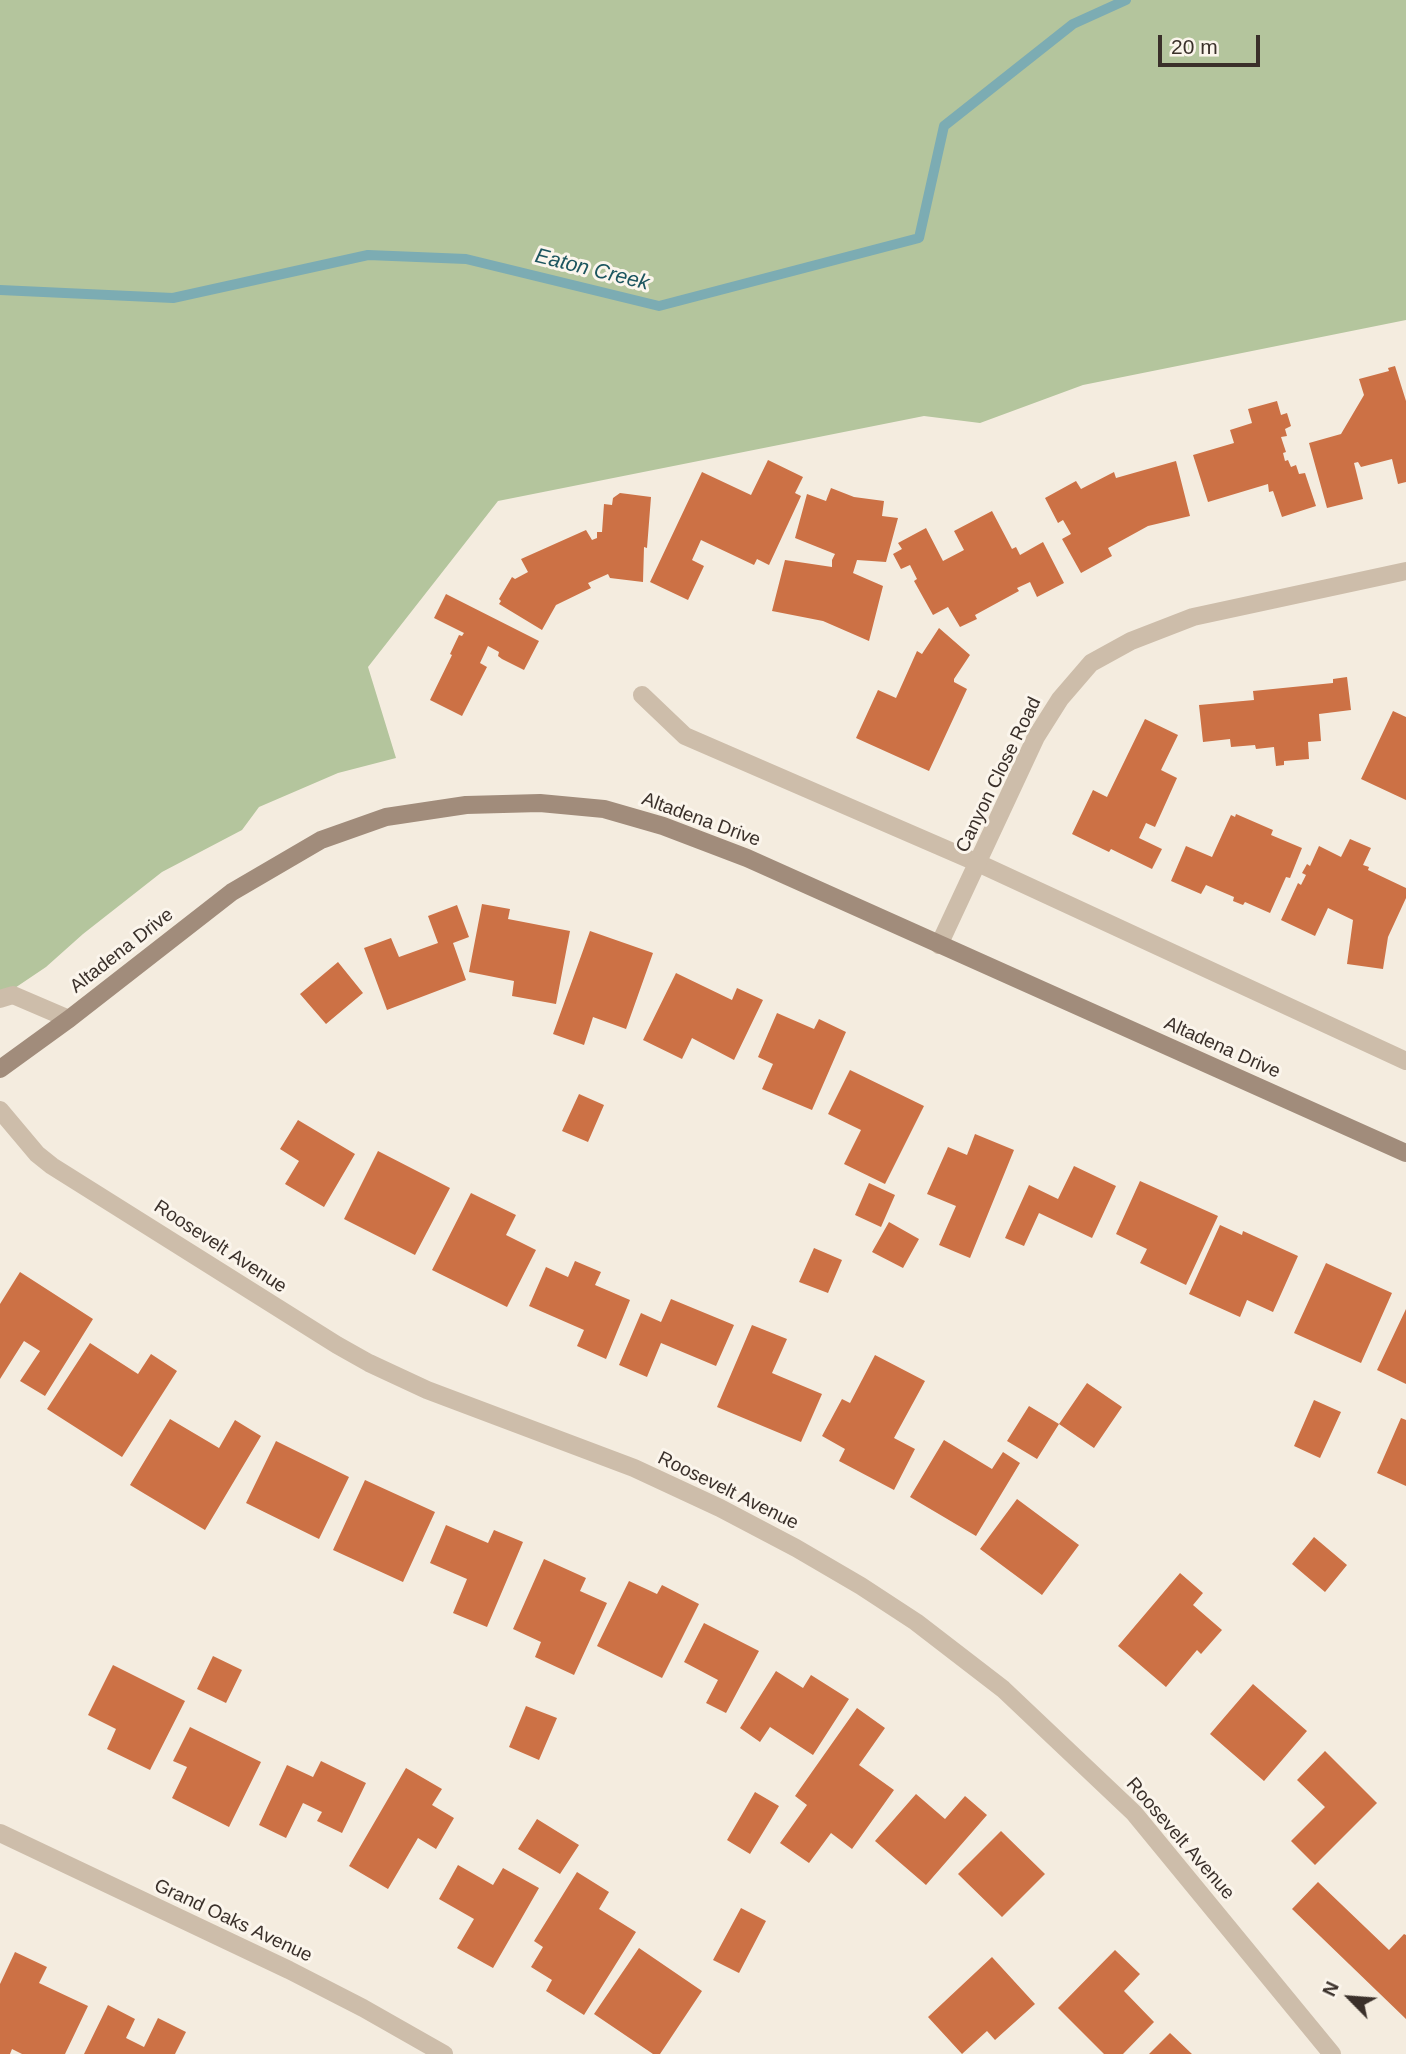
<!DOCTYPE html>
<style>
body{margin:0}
#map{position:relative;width:1406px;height:2054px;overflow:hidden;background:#f4ecdf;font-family:Helvetica,sans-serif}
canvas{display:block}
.north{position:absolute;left:1315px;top:1963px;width:70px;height:70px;-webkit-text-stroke:5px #fbf5ec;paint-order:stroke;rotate:295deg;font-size:19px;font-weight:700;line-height:28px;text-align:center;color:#3a302a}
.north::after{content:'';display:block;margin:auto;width:24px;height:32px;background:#3a302a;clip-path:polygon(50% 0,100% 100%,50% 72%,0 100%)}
.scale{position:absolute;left:1158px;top:35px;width:102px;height:32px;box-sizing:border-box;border:4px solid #3a302a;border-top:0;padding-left:9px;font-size:21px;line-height:24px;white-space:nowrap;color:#3a302a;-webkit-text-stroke:5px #fbf5ec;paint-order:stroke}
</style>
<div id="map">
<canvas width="1406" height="2054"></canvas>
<div class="north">N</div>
<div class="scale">20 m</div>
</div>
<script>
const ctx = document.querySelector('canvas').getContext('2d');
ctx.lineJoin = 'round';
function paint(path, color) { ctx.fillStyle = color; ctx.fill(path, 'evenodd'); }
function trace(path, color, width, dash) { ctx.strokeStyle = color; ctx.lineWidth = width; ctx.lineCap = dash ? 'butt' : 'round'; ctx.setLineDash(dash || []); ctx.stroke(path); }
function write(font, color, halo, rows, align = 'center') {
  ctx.font = font + ' Helvetica,sans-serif'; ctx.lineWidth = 6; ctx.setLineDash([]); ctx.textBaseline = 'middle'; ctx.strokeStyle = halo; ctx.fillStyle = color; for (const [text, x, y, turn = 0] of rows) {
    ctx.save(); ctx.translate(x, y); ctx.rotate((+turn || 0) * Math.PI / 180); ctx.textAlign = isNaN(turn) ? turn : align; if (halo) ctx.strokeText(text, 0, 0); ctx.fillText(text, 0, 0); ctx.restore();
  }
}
paint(new Path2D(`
 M0 0H1406V320L1083 385 980 423 924 416 498 501 368 667 396 758 338 773 259 807 242 830 162 872 83 934 46 967 0 998Z`), '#b4c59d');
trace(new Path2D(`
 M0 290 173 298 368 255 466 259 659 306 919 238 944 126 1073 24 1126 0`), '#7cacb3', 10);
paint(new Path2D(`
 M1395 366 1406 401V482L1398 484 1392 459 1361 467 1358 462 1354 463 1363 499 1327 508 1309 443 1341 434 1364 395 1359 379 1389 371 1388 368Z
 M1277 401 1281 415 1287 413 1291 426 1285 429 1287 436 1281 437 1286 452 1283 453 1285 461 1288 460 1291 467 1296 465 1299 474 1305 473 1316 506 1282 517 1273 491 1269 492 1268 484 1208 502 1193 455 1234 443 1230 430 1252 423 1248 409Z
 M768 460 803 477 795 493 801 496 769 565 757 559 754 565 701 540 692 560 704 566 688 600 650 582 702 472 751 495Z
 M1176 461 1190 516 1148 526 1108 548 1112 556 1081 573 1062 539 1071 534 1063 520 1058 523 1045 498 1076 481 1081 489 1114 472 1116 478Z
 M831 488 854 497 884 501 882 516 898 518 886 562 857 560 853 573 883 586 869 641 823 621 772 611 785 560 832 567V560L835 554 795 538 807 494 826 501Z
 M620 493 651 497 647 548 644 547 643 582 610 578 608 574 588 583 591 588 556 605 542 630 499 604 501 601 499 599 512 577 515 579 528 572 521 559 586 530 592 540 597 538V532H602L604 504 612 505 613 498Z
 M992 511 1012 549 1016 547 1020 555 1043 542 1064 583 1037 597 1030 582 1017 588 1019 591 975 615 977 619 960 627 948 607 933 615 914 581 917 579 910 565 901 569 893 554 902 549 898 543 926 528 943 561 964 550 954 531Z
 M446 594 539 641 524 670 502 659 498 656 499 652 488 646 480 663 487 667 462 716 430 700 452 655 450 654 459 635 462 636 464 633 434 618Z
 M939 628 970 655 954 679V682L967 689 929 771 856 738 878 690 896 698 917 651 922 654Z
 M1347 677 1351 710 1319 714 1321 741 1308 742 1309 759 1284 761V765L1276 766 1274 747 1256 749 1255 745 1231 747 1230 739 1203 742 1199 705 1254 700 1253 691 1333 683V679Z
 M1393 711 1406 717V800L1361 779Z
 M1145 719 1178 735 1161 770 1177 778 1155 827 1146 823 1139 838 1162 849 1152 869 1111 849 1109 852 1072 834 1093 790 1107 797Z
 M1236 814 1273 830 1271 835 1302 848 1290 878 1286 877 1270 913 1245 902 1243 905 1233 901 1234 897 1206 885 1201 894 1171 881 1186 846 1212 857 1231 815 1235 817Z
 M1350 839 1371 848 1363 865 1369 867 1368 870 1406 888V898L1388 937 1383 969 1347 964 1353 920 1328 908 1315 936 1281 920 1298 883 1301 885 1306 875 1302 873 1307 864 1310 866 1319 846 1341 857Z
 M482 904 510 909 508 919 570 931 556 1004 512 996 514 981 469 972Z
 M457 905 469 937 453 943 466 980 387 1010 364 948 391 938 399 957 438 943 428 916Z
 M590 931 653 953 626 1029 593 1017 584 1045 553 1034Z
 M338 962 363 993 326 1024 300 994Z
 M676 973 732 1000 737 988 763 1000 734 1060 692 1038 682 1059 643 1040Z
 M777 1013 814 1029 819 1019 846 1032 812 1110 762 1089 773 1064 758 1057Z
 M850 1070 924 1106 885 1184 844 1164 861 1130 828 1114Z
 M579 1094 604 1105 588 1142 562 1131Z
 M298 1120 355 1154 324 1207 285 1184 299 1161 280 1149Z
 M975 1134 1014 1150 970 1258 939 1245 956 1206 927 1194 948 1147 967 1155Z
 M378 1151 450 1188 415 1255 344 1219Z
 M1074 1166 1116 1186 1092 1238 1039 1213 1024 1246 1005 1238 1029 1185 1058 1199Z
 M1140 1181 1218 1216 1186 1285 1140 1263 1147 1249 1116 1234Z
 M869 1183 895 1195 881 1227 855 1215Z
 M471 1193 516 1215 506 1235 536 1250 507 1307 432 1270Z
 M889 1222 919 1239 903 1268 872 1252Z
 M1220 1225 1242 1235 1243 1231 1298 1256 1273 1312 1247 1300 1240 1317 1189 1294Z
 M814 1248 842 1260 828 1293 799 1282Z
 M575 1261 601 1272 595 1285 630 1300 606 1359 577 1346 584 1330 529 1306 546 1267 568 1277Z
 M1326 1263 1392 1293 1361 1363 1294 1333Z
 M20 1272 93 1319 45 1396 20 1381 40 1351 24 1341 0 1379V1304Z
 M671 1299 734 1325 716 1366 661 1343 647 1377 619 1365 641 1313 661 1322Z
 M1406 1309V1384L1377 1370Z
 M752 1325 787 1339 772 1373 822 1394 801 1442 717 1407Z
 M90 1343 138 1374 151 1354 177 1371 122 1457 47 1409Z
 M875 1355 925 1381 894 1438 915 1449 894 1490 839 1461 845 1449 822 1436 842 1399 850 1403Z
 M1087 1383 1122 1407 1094 1448 1059 1424Z
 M1314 1400 1341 1412 1320 1458 1294 1446Z
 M1029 1406 1059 1424 1037 1459 1007 1441Z
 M1401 1418 1406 1420V1486L1377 1473Z
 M170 1419 219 1448 235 1420 261 1436 205 1530 130 1485Z
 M944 1440 992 1469 1003 1452 1020 1463 976 1536 910 1497Z
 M276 1441 349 1477 319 1539 246 1503Z
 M365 1480 435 1512 403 1582 333 1550Z
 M1017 1499 1079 1545 1042 1595 980 1549Z
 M446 1525 488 1543 494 1530 523 1542 487 1627 453 1613 467 1579 430 1563Z
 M1314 1537 1347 1565 1325 1592 1292 1564Z
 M544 1559 586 1578 580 1591 607 1603 574 1675 535 1657 541 1642 513 1629Z
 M1180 1573 1203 1593 1193 1605 1222 1630 1201 1654 1197 1650 1166 1687 1118 1646Z
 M629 1581 657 1594 662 1585 699 1604 662 1678 597 1646Z
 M704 1623 759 1651 726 1713 706 1703 718 1680 684 1662Z
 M213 1656 242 1670 226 1703 197 1689Z
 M113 1665 185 1701 150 1770 107 1749 116 1729 88 1715Z
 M776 1671 803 1688 811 1675 849 1699 813 1755 770 1727 760 1742 740 1728Z
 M1253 1684 1307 1731 1264 1781 1210 1734Z
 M526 1706 557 1718 539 1760 509 1747Z
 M857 1708 885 1728 859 1765 894 1790 852 1849 831 1833 809 1863 780 1843 807 1805 795 1796Z
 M190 1727 261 1762 229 1827 172 1798 187 1767 173 1761Z
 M1325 1751 1377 1803 1315 1865 1291 1841 1325 1807 1297 1780Z
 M321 1761 366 1783 342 1833 317 1821 322 1812 303 1803 286 1838 259 1825 287 1765 313 1777Z
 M406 1768 442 1789 432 1805 454 1818 436 1849 418 1838 388 1889 349 1866Z
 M755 1792 779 1806 750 1854 727 1840Z
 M916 1794 945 1819 965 1796 987 1815 926 1885 875 1841Z
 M537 1819 579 1845 560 1874 518 1849Z
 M1001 1831 1045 1874 1002 1917 958 1874Z
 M458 1865 493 1885 503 1868 539 1888 493 1968 457 1948 474 1919 439 1899Z
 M577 1872 609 1892 599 1909 636 1932 584 2015 546 1991 552 1980 531 1967 543 1947 534 1941Z
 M1318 1882 1389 1950 1404 1934 1406 1935V2019L1292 1909Z
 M741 1908 766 1921 739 1973 713 1960Z
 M639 1948 702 1991 660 2054H653L594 2014Z
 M1115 1950 1140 1974 1124 1991 1154 2022 1123 2054H1104L1058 2008Z
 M15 1952 47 1967 39 1983 88 2006 65 2054H22L12 2049 10 2054H0V1984Z
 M992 1957 1035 2004 995 2040 987 2031 962 2054 928 2017Z
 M108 2005 135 2019 126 2038 144 2047 158 2018 186 2032 175 2054H84Z
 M1170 2033 1192 2054H1149Z`), '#cc7145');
trace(new Path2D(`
 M642 695 685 736 978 863 1406 1061
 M0 999 13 995 69 1019`), '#cdbdaa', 18);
trace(new Path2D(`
 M939 945 1036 737 1060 699 1091 663 1131 641 1193 617 1406 571
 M0 1110 37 1154 52 1166 337 1345 369 1363 427 1390 634 1468 720 1508 796 1548 861 1586 916 1622 1003 1689 1134 1813 1332 2054
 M0 1833 289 1970 363 2008 444 2054`), '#cdbdaa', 18);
trace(new Path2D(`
 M0 1069 69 1019 232 892 321 840 386 817 466 805 540 803 604 809 663 826 747 858 1406 1153`), '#a18c7b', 18);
write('19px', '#3a302a', '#fbf5ec', [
 ["Canyon Close Road",999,775,-64],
 ["Altadena Drive",701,820,20],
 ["Altadena Drive",122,951,-38],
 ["Altadena Drive",1222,1048,24],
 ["Roosevelt Avenue",220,1247,33],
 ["Roosevelt Avenue",728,1491,26],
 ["Roosevelt Avenue",1180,1839,49],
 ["Grand Oaks Avenue",233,1921,25]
]);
write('italic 21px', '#1c555f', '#fbf5ec', [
 ["Eaton Creek",592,270,14]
]);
</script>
